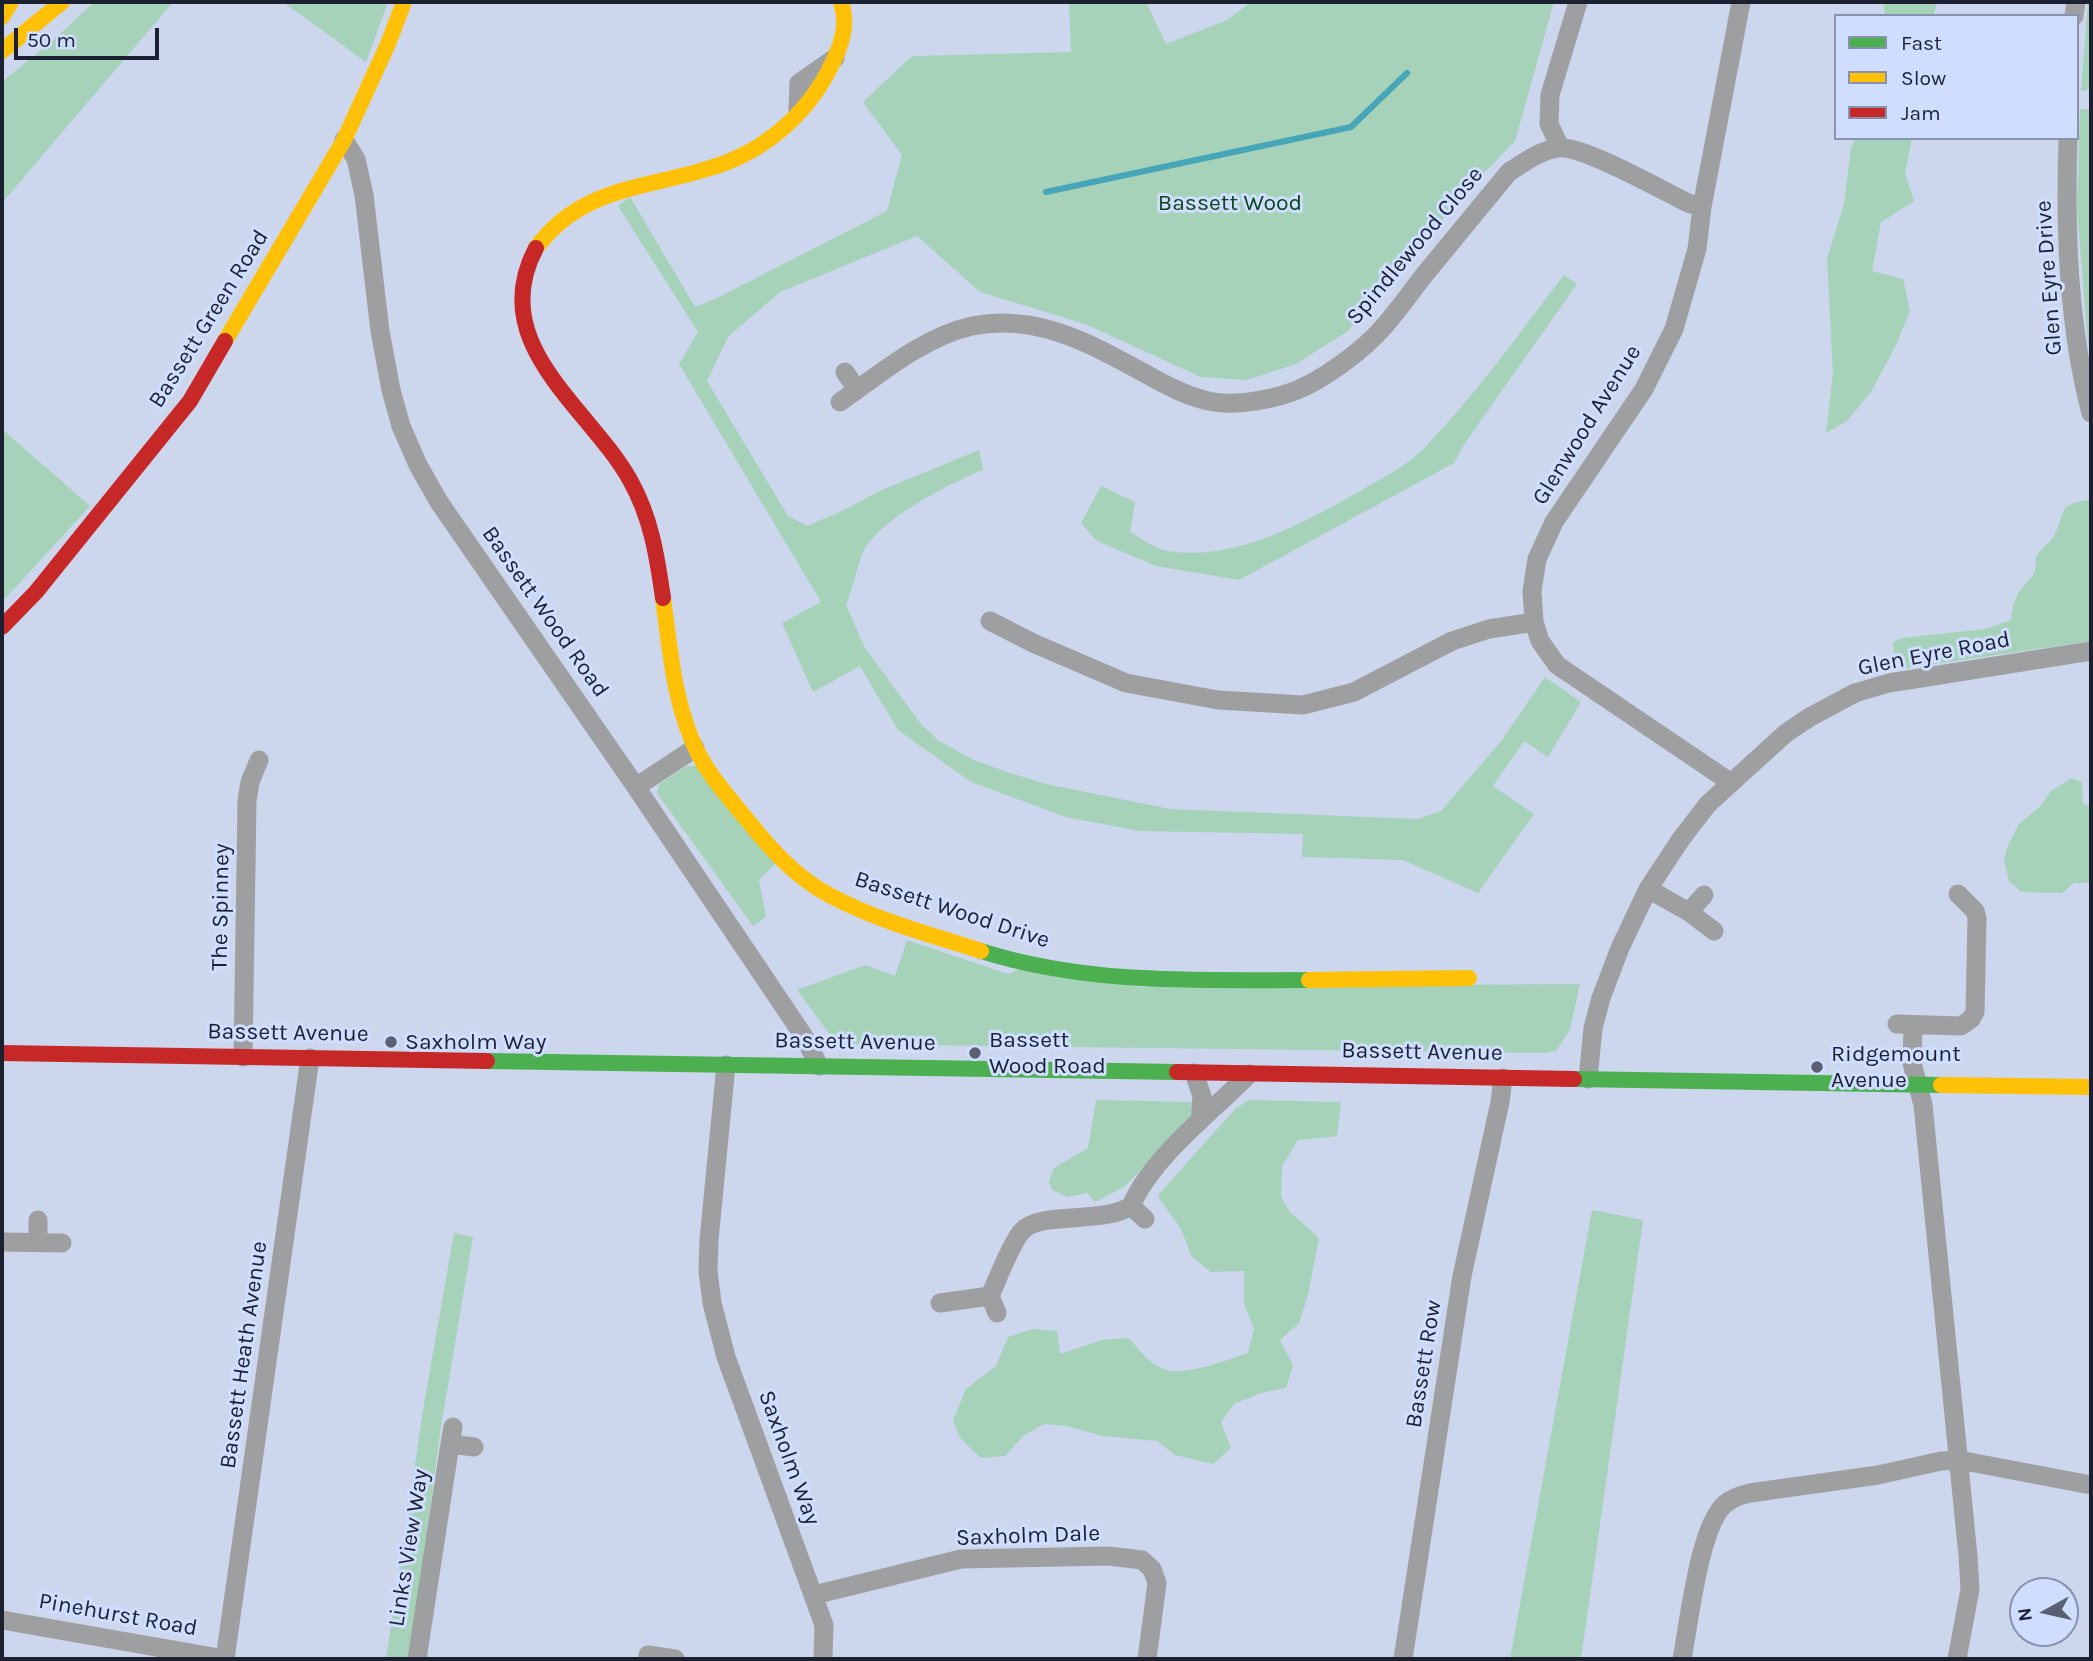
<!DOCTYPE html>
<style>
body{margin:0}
#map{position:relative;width:2093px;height:1661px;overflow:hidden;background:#ccd6ed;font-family:Karla,sans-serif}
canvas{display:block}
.frame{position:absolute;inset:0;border:4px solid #1b2130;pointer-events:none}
.legend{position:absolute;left:1834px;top:14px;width:245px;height:126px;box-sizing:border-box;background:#cfddff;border:2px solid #8792ac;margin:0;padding:9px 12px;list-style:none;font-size:21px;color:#1b2130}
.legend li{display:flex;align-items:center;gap:14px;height:35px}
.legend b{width:35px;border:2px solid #8792ac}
.north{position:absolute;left:2009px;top:1577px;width:70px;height:70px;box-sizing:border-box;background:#cfddff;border:2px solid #8792ac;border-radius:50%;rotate:262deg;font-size:19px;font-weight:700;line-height:28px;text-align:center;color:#1b2130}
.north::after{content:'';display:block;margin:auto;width:24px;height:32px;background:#596072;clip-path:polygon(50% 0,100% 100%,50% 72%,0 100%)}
.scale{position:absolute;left:14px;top:28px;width:145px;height:32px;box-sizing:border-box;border:4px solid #1b2130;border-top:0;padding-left:9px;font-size:21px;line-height:24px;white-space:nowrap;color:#1b2130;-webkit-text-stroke:5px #cfddff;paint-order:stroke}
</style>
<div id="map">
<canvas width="2093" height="1661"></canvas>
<div class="frame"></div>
<ul class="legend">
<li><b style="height:9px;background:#4caf50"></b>Fast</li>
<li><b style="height:9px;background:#ffc107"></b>Slow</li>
<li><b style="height:9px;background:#c62828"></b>Jam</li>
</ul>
<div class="north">N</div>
<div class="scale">50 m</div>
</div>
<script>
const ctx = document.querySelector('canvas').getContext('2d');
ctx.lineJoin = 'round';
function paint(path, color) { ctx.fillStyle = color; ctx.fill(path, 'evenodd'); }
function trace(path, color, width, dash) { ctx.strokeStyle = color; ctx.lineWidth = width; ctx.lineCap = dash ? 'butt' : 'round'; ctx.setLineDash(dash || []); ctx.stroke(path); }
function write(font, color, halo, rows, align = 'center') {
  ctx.font = font + ' Karla,sans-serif'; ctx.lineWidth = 6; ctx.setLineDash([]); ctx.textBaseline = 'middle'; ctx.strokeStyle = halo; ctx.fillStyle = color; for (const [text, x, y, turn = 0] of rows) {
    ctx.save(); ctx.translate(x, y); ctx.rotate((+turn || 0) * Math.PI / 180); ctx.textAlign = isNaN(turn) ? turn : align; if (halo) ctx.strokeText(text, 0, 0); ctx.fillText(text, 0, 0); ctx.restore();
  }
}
paint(new Path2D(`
 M94 2H173L2 203V82L57 37Z
 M283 2H388L366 62Z
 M1069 2H1146L1166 44 1227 20 1251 2H1554L1515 141 1472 185 1348 331 1296 364 1247 380 1201 377 1085 324 980 292 917 236 780 292 728 337 707 381 788 516 807 526 842 511 882 490 979 450 983 470C948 484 886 516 865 548 859 558 852 592 846 605L865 648 921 724 939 741 974 760 1010 773 1046 784 1170 809 1418 819 1441 811 1502 740 1545 677 1581 702 1548 757 1524 741 1493 786 1534 814 1478 893 1403 860 1302 857 1303 834 1139 831 1066 817 971 782 898 730 860 666 813 692 782 623 821 602 679 364 698 332 618 206 630 197 695 307 717 298 887 211 902 155 863 102 912 56 1071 52Z
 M1883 2H1937L1934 16H1885Z
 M2088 2H2091V89L2081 91Z
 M2080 109H2091V343L2088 344 2077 209Z
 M1856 138H1912L1905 173 1914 201 1881 222 1872 271 1903 279 1910 311 1895 347 1871 392 1847 421 1826 433 1833 373 1827 259 1844 204 1851 148Z
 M1564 275 1577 284 1465 443 1454 463 1239 580 1156 566 1097 541 1081 523 1101 486 1135 502 1130 532C1141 538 1155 549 1168 551 1235 562 1306 522 1362 490 1384 477 1407 466 1424 448 1476 395 1519 333 1564 275Z
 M2 429 90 506 2 602Z
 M2088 500 2091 501V641L1901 669 1895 657 1893 642 1901 638 1986 629 2011 620C2012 610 2014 600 2019 592 2030 576 2036 580 2036 557 2041 549 2051 542 2055 534 2066 511 2057 505 2088 500Z
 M687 766H697L775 864 759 880 766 917 753 926 657 793 659 784Z
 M2072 778 2082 782 2083 804 2091 806V883H2074L2062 893 2021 892 2009 881 2004 860 2008 845 2019 824 2041 806 2051 791Z
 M907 940 1008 974 1020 969 1141 987 1580 984 1570 1029 1557 1050 1546 1053 837 1044 797 990 865 965 895 976Z
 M1096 1100 1192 1102 1190 1120 1124 1187 1095 1202 1087 1193 1068 1197 1052 1190 1049 1181 1054 1168 1088 1148Z
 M1249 1100 1341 1102 1337 1136 1298 1140 1282 1166 1281 1197 1290 1212 1319 1238 1308 1295 1299 1323 1280 1340 1293 1365 1286 1388 1261 1393 1234 1404 1221 1422 1231 1448 1213 1464 1175 1455 1157 1441 1103 1436 1067 1426 1044 1424 1023 1436 1005 1456 981 1458 960 1438 953 1420 966 1389 996 1366 1008 1337 1033 1329 1057 1331 1060 1354 1102 1340 1129 1338C1139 1350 1154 1370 1172 1371 1193 1373 1228 1360 1248 1353L1254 1329 1244 1304V1271L1211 1272 1192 1257 1181 1229 1159 1198V1194L1236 1108Z
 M1592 1210 1643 1220 1581 1659H1510Z
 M454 1233 473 1237 441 1426 420 1585 407 1659H386L423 1410Z`), '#a5d2b9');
trace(new Path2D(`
 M1046 192 1351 127 1407 73`), '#46a6b7', 6);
trace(new Path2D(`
 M2074 16 2076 2
 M798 111 799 83 835 58
 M2068 138C2065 230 2068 325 2091 413
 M344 140 356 159 364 195 380 331 391 390 401 426 418 465 439 502 636 787 803 1035 819 1066
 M1560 147 1549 124 1550 95 1578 2
 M845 372 857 390
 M840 402C880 374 923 337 972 326 1037 313 1091 344 1146 374 1167 386 1190 398 1214 402 1237 406 1276 399 1297 390 1322 380 1356 355 1375 336 1394 317 1409 294 1425 274 1453 240 1481 206 1509 172 1524 163 1540 150 1558 148 1581 144 1663 191 1688 203L1702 207
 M990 621 1033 643 1126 683 1218 700 1303 705 1354 692 1452 641 1489 629 1534 622
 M1730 782 1557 665 1540 641 1534 622 1532 591 1537 559 1554 522 1644 389 1674 329 1697 249 1702 207 1741 2
 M636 787 695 748
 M1648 889 1689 912 1714 931
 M1689 912 1704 895
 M1897 1024 1961 1026 1971 1019 1975 1012 1977 918 1975 911 1958 894
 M1913 1025 1912 1063 1923 1105 1968 1556 1970 1589 1957 1659
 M243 1057 247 801 250 782 259 760
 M726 1065 709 1240 708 1271 712 1303 726 1357 824 1625 823 1659
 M1194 1073 1202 1096 1200 1121
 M1588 1079 1593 1028 1601 998 1620 948 1648 889 1681 839 1708 804 1786 733 1810 717 1855 693 1889 683 2091 651
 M1131 1206C1152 1157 1212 1112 1249 1074
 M1131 1206 1145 1219
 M2 1242 62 1243
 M38 1242V1220
 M990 1296 997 1313
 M940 1303 990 1296C998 1278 1010 1246 1021 1232 1039 1210 1102 1225 1131 1206
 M453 1427 450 1444 474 1447
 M814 1595 961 1559 1109 1556 1142 1560 1152 1569 1157 1583 1147 1659
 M2 1620 225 1659
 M648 1655 675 1659
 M225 1659 310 1058
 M417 1659 450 1444
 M1403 1659 1462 1276 1500 1102 1503 1078
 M1682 1659C1689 1624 1699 1526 1725 1504 1732 1498 1741 1495 1750 1493L1878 1475 1941 1461 1959 1460 2091 1485`), '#9e9fa0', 19);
trace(new Path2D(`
 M981 951C1088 985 1199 980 1309 980
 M487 1061 1177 1072
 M1574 1079 1941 1085`), '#4caf50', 16);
trace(new Path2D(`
 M2 17 11 2
 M2 51 62 2
 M536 248C581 187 644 189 710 168 762 153 806 116 830 68 841 47 849 25 841 2
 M225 341 344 140 388 44 404 2
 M663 598C670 649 674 706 698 753 711 778 731 800 749 822 772 851 798 879 831 896 878 921 932 935 981 951
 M1309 980 1469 978
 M1941 1085 2091 1087`), '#ffc107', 16);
trace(new Path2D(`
 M536 248C485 344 589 407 630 480 651 517 657 556 663 598
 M2 627 36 592 190 401 225 341
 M2 1053 487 1061
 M1177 1072 1574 1079`), '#c62828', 16);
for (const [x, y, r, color] of [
 [391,1042,7,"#596072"],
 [975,1053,7,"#596072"],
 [1817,1067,7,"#596072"]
]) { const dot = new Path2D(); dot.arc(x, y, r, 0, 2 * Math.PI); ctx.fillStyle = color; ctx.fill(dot); trace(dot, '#cfddff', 2.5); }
write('23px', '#0b471b', '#cfddff', [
 ["Bassett Wood",1230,203]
]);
write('23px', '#1b2130', '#cfddff', [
 ["Spindlewood Close",1415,246,-50],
 ["Glen Eyre Drive",2049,278,-94],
 ["Bassett Green Road",209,319,-58],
 ["Glenwood Avenue",1587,425,-58],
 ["Bassett Wood Road",545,612,55],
 ["Glen Eyre Road",1934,654,-11],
 ["The Spinney",221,907,-89],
 ["Bassett Wood Drive",952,910,18],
 ["Bassett Avenue",288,1033,1],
 ["Bassett Avenue",855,1042,1],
 ["Bassett Avenue",1422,1052,1],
 ["Bassett Heath Avenue",244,1355,-82],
 ["Bassett Row",1424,1364,-81],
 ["Saxholm Way",789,1458,70],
 ["Saxholm Dale",1028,1536,-2],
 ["Links View Way",409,1548,-81],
 ["Pinehurst Road",118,1615,10]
]);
write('23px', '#1b2130', '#cfddff', [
 ["Bassett",989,1040],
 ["Wood Road",989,1066],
 ["Saxholm Way",405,1042],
 ["Ridgemount",1831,1054],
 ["Avenue",1831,1080]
], 'left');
</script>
